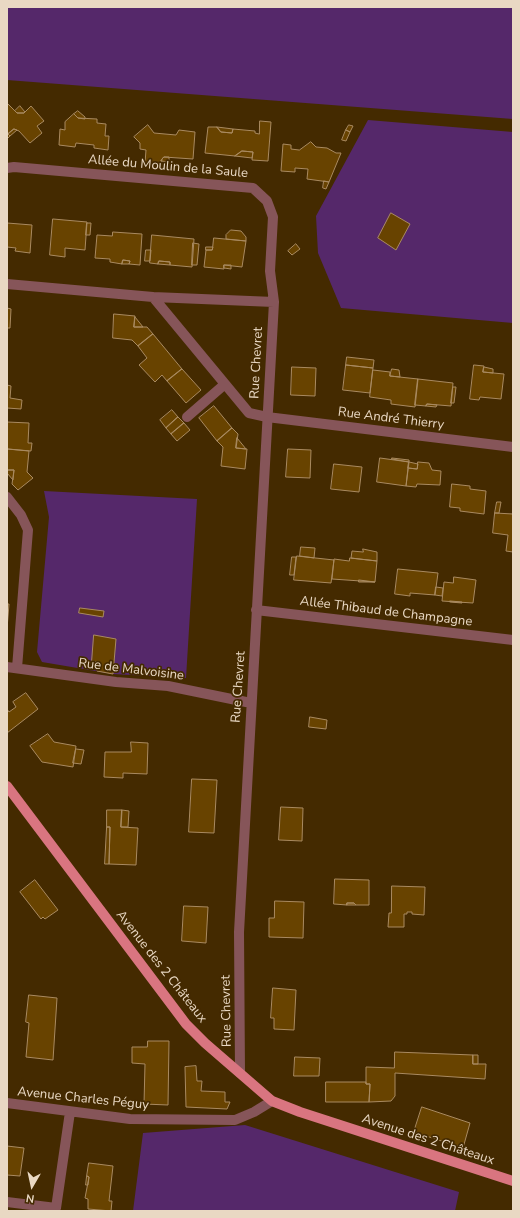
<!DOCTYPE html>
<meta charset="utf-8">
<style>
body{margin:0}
#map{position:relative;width:520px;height:1218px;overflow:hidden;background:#442a00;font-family:"Nunito Sans",sans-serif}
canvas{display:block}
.frame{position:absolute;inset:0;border:8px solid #e9d8c3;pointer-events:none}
.north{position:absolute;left:12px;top:1166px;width:40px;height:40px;-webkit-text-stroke:3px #442a00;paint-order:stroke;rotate:189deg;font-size:11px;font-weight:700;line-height:16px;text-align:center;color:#e9d8c3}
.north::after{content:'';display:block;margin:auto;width:14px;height:18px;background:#e9d8c3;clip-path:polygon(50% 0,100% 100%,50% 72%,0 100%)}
</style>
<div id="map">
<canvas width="520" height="1218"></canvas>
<div class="frame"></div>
<div class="north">N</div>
</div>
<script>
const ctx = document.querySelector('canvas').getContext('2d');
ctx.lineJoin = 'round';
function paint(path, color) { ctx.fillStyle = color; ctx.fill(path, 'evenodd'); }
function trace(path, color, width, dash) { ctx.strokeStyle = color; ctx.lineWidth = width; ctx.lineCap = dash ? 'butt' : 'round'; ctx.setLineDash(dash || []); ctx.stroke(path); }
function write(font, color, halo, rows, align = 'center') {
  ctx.font = font + ' "Nunito Sans",sans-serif'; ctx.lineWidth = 3.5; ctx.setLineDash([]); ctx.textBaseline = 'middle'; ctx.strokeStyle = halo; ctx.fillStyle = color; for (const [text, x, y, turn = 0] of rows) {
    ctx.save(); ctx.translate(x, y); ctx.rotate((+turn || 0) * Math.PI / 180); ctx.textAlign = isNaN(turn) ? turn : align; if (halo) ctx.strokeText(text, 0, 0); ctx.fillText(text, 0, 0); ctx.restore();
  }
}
paint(new Path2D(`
 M7 7H513V119L7 80Z
 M368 120 513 132V323L341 308 318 253 316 216Z
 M44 491 197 499 186 678 113 674 42 662 37 652 49 517Z
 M245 1125 459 1192 455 1211H133L143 1133Z`), '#55286a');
const building = new Path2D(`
 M7 103 17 113H24L31 106 44 121 37 126 42 133 30 143 19 131 14 129 8 134 10 136 7 139Z
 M20 106 25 112 24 113H17L15 111Z
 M78 111 85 117V119L78 118 74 114Z
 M74 114 78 118 97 119V123L106 124 105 136H109L108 150 94 148V145L76 143 75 147 59 145 60 129 65 130V122Z
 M260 121 271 122 268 161 252 160 253 152 242 151 235 156 205 153 208 127H217L221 132 232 133 233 129 255 131V133L259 134Z
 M148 125 154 133 176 135 179 130 195 132 193 159 164 157 162 159 161 164 145 163 146 150 140 149V143L134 137Z
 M349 125 353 126 350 132 346 130Z
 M217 127 233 129 232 133 221 132Z
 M14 129 17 130 10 136 8 134Z
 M346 130 350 132 346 141 342 140Z
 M311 142 316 147 327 148 336 153H341L329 182 307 179 308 169 295 168V172L281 171 283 144 291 145V149L299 150Z
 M242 151 253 152 252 158 235 156Z
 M164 157H169V162L161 161Z
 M324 181 329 182 326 189 323 188Z
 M391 213 410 224 396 250 378 238Z
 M53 219 87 222 85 250 65 248V257L50 255Z
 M7 223 32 225 30 253 15 251 16 248 7 247Z
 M87 223H91L90 235H86Z
 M231 230 241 231 246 237V241L226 239V235Z
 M113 232 142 234 140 265 129 264 130 261 123 260 122 264 110 262V259L95 258 97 235 112 236Z
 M152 235 194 239 192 267 170 265V262L159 261 158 264 150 263Z
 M214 238 246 241 242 267 224 265V269L204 267 206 250H212Z
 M193 243 199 244 197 265H192Z
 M296 244 300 249 292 255 288 251Z
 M206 247H213L212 250H206Z
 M146 250H151L150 261H145Z
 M123 260 130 261 129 264H122Z
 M159 261 170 262V265L158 264Z
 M224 265H231V269L224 268Z
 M7 308 11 309 10 328H7Z
 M114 314 135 316 134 327H147L153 334 138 346 132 340 113 338Z
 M135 317 143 327H134Z
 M153 334 182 369 167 381 162 375 155 382 139 365 147 358 138 346Z
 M347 357 374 360 373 368 346 365Z
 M346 365 373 368 370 393 343 390Z
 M474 365 484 366 483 372 504 374 501 399 480 397 479 400 470 399Z
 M292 367 316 368 315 396 291 395Z
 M484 367 493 369V373L483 372Z
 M182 369 201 390 186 403 167 381Z
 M392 369 399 370 400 377 390 376Z
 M373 370 390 372V376L418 379 415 407 391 404V400L370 397Z
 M418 379 453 383 451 406 427 404 426 406 415 405Z
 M7 385 11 386 10 398 22 400 21 409 7 408Z
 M453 387H456L454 403H451Z
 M427 404 437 405 436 407 426 406Z
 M214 406 232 428 217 441 199 418Z
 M172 410 178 417 166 428 160 420Z
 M178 417 184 423 171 434 166 428Z
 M7 422 29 423 28 443H32L31 451 8 449Z
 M184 423 190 430 177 441 171 434Z
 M232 428 238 434 236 448 247 449 245 469 221 466 223 447 217 441Z
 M237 438 246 449 236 448Z
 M7 449 29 451 27 472 33 478 18 490 12 484 14 470H7Z
 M288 449 311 450 310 478 286 477Z
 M380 458 409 462 406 486 377 482Z
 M392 458 409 460V462L392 459Z
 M409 462 418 464 417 469 408 468Z
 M418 462 429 463 432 470 441 471 440 485 417 484 416 487 406 486 408 468 417 469Z
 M334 464 362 467 359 492 331 489Z
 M7 470H14L13 480 7 473Z
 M452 484 470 486V489L486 491 484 514 460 511V508L450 507Z
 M497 502H501L499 513H495Z
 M495 513 513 514V552L506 551 508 535 493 533Z
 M301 547 315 548 314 558 300 556Z
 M363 549 377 552V561L351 558 352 551 363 552Z
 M297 556 334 560 331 583 294 580Z
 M292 557H296L294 575H290Z
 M350 558 377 561 375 582 332 579 334 559 349 561Z
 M398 569 438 573 435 595 410 593V596L395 594Z
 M454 577 476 580 473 603 442 601 444 582 453 583Z
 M359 580 375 582H359Z
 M436 587 443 588 442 596 435 595Z
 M450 601 462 602V603L450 602Z
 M7 604H9L7 629Z
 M80 608 104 611 103 617 79 613Z
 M94 635 116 639 113 674 97 671V662L92 661Z
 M26 693 38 709 7 733V709L9 712 16 707 13 702Z
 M310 717 327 720 326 729 309 727Z
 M48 734 54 742 76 746 73 767 42 762 30 746Z
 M131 742 148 743 147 774 123 773V778L104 777 105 752H131Z
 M76 749 84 750 81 764 73 763Z
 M192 779 217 780 214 833 189 832Z
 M281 807 303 808 302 841 279 840Z
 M107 810H122L121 827 138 828 136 865 109 864 110 827H107Z
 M122 810 129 811 128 827H121Z
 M107 827H110L109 864H105Z
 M335 879 369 880V905H356L354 903H347V905L334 904Z
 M35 880 58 910 45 919 43 917 41 919 20 892Z
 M392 886 425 887 424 915 412 914V912H407V914H404V927H388L389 913H391Z
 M275 901 304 902 303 938 269 937V918H274Z
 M347 903H354L356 905H347Z
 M184 906 208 907 206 943 182 941Z
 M273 988 296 990 294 1030 274 1029V1018H271Z
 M29 995 57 998 53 1060 26 1057 29 1023 26 1022Z
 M148 1041H169L168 1105 144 1104 145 1064 132 1063V1047H147Z
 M395 1052 473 1055V1064H486L485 1079 395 1073V1096L391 1101 369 1102 370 1084H366V1067L394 1068Z
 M473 1055H478V1064H473Z
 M295 1057 320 1058 319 1076H294Z
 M196 1066 197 1081H202L201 1091 225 1092V1102H230L227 1109 186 1107 185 1067Z
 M326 1082H366V1084H370L369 1102H326Z
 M422 1107 470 1123 463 1148 414 1132Z
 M7 1146 24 1148 20 1176 7 1175Z
 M89 1163 113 1166 109 1201H112L111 1211 88 1209V1199L85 1198 89 1177 87 1176Z
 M87 1176 89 1177 88 1185H86Z`);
paint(building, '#684300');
trace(building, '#a98a60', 1);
trace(new Path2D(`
 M7 168 14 167 253 188 267 201 273 217 270 271 274 302 239 932 240 1073
 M7 284 153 297 274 302
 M153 297 249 413 267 417 513 447
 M187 417 225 384
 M7 497 21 515 28 530 17 668
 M256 610 513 640
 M7 667 116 682 168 686 251 703
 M7 1103 130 1119 235 1120 254 1112 272 1101
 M7 1202 56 1208 70 1112`), '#865559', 10);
trace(new Path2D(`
 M7 786 186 1024 205 1043 272 1101 300 1112 513 1181`), '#d97580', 10);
write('13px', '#e9d8c3', '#442a00', [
 ["Allée du Moulin de la Saule",168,167,5],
 ["Rue Chevret",257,363,-87],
 ["Rue André Thierry",391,419,7],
 ["Allée Thibaud de Champagne",386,612,7],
 ["Rue de Malvoisine",131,670,7],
 ["Rue Chevret",239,687,-86],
 ["Avenue des 2 Châteaux",161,967,52],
 ["Rue Chevret",227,1011,-91],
 ["Avenue Charles Péguy",83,1099,6],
 ["Avenue des 2 Châteaux",428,1140,18]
]);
</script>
